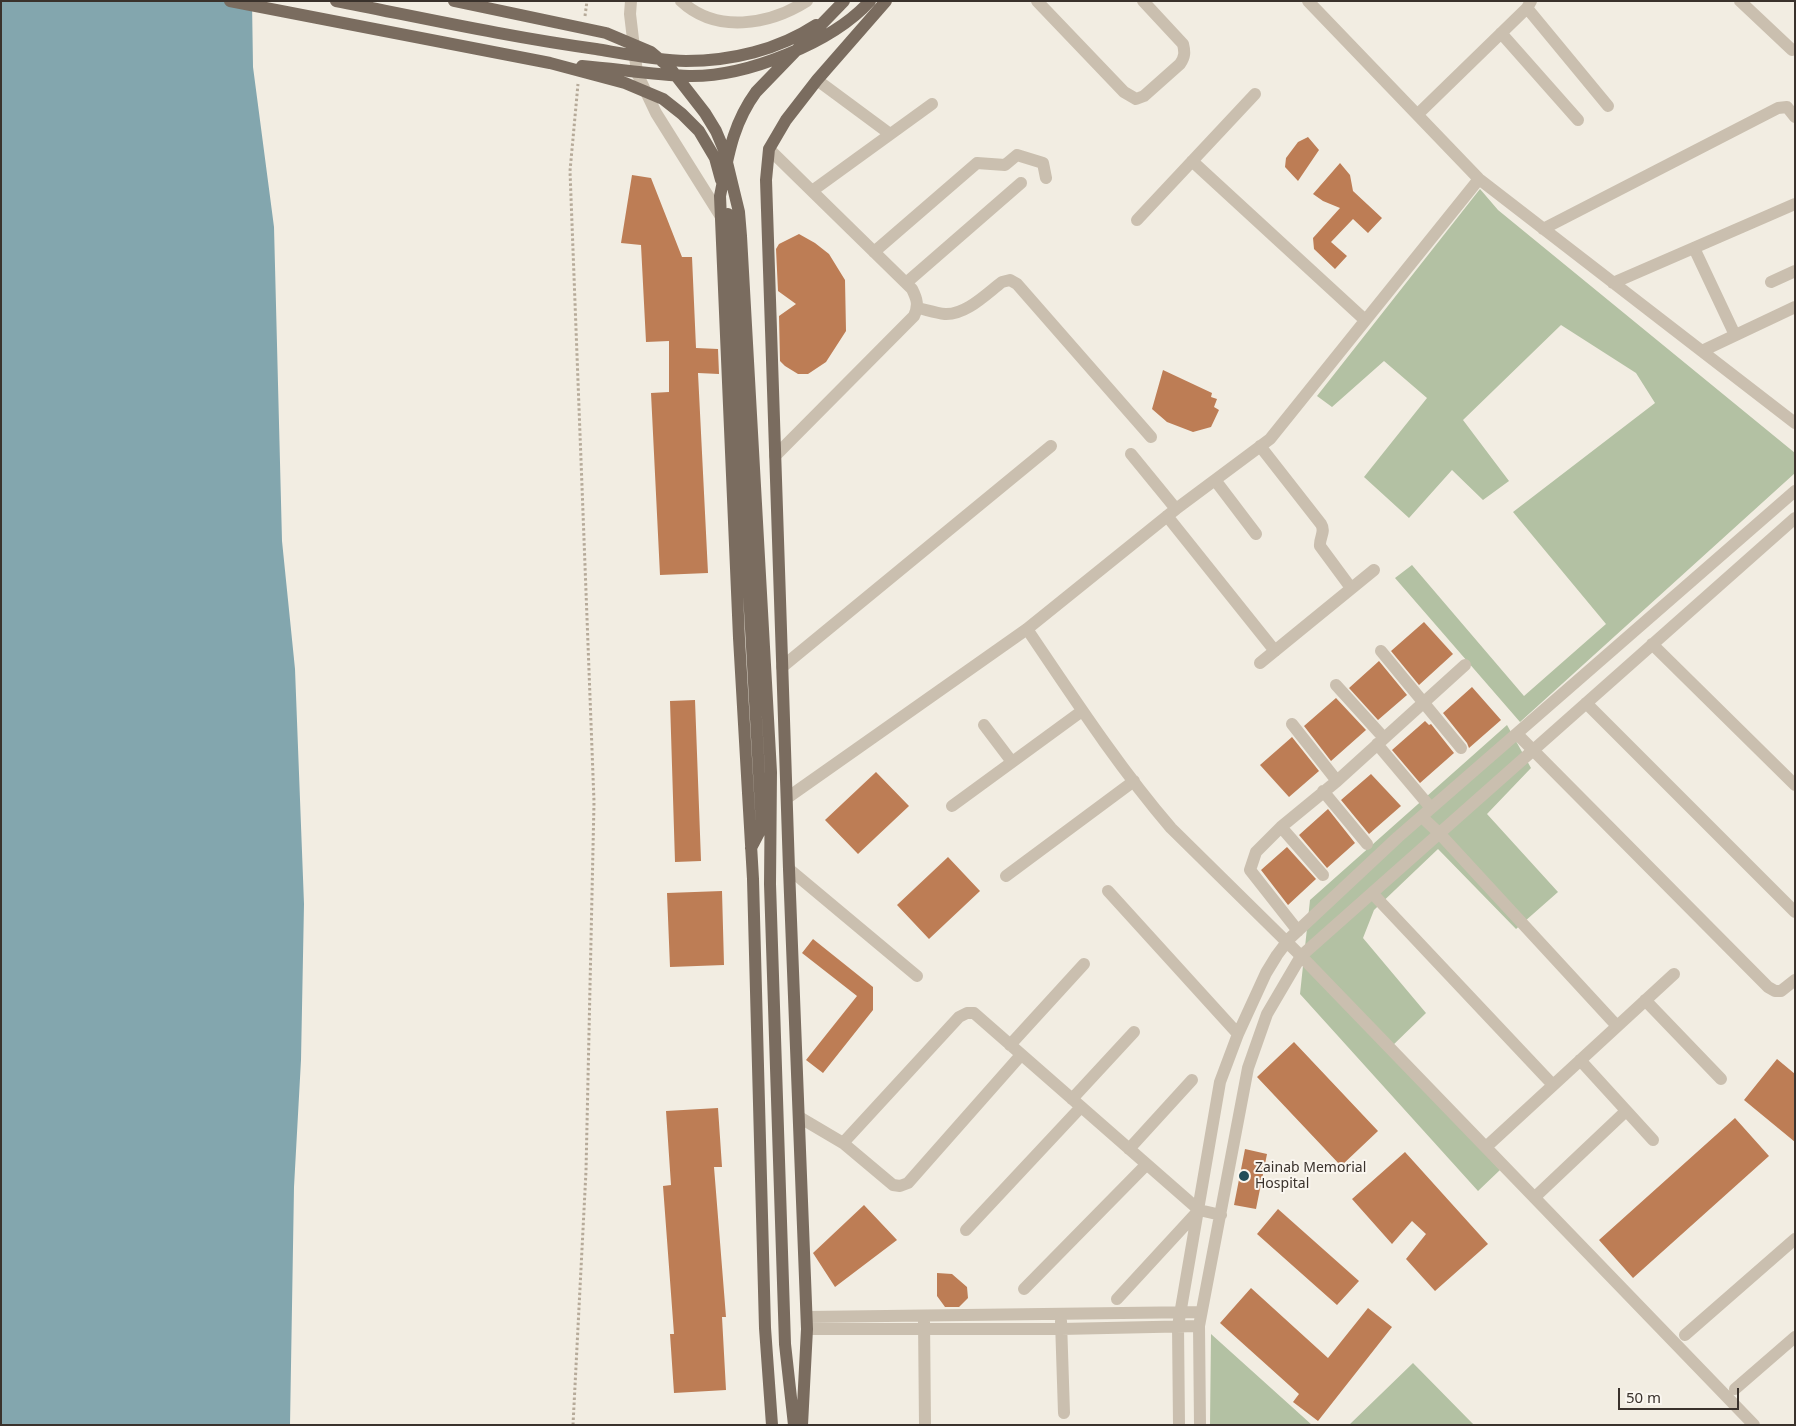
<!DOCTYPE html>
<style>
body{margin:0}
#map{position:relative;width:1796px;height:1426px;overflow:hidden;background:#f2ede2;font-family:"Noto Sans",sans-serif}
canvas{display:block}
.frame{position:absolute;inset:0;border:2px solid #3a322c;pointer-events:none}
.scale{position:absolute;left:1618px;top:1388px;width:121px;height:22px;box-sizing:border-box;border:2px solid #3a322c;border-top:0;padding-left:6px;font-size:15px;line-height:18px;white-space:nowrap;color:#3a322c;-webkit-text-stroke:4px #faf6ef;paint-order:stroke}
</style>
<div id="map">
<canvas width="1796" height="1426"></canvas>
<div class="frame"></div>
<div class="scale">50 m</div>
</div>
<script>
const ctx = document.querySelector('canvas').getContext('2d');
ctx.lineJoin = 'round';
function paint(path, color) { ctx.fillStyle = color; ctx.fill(path, 'evenodd'); }
function trace(path, color, width, dash) { ctx.strokeStyle = color; ctx.lineWidth = width; ctx.lineCap = dash ? 'butt' : 'round'; ctx.setLineDash(dash || []); ctx.stroke(path); }
function write(font, color, halo, rows, align = 'center') {
  ctx.font = font + ' "Noto Sans",sans-serif'; ctx.lineWidth = 4; ctx.setLineDash([]); ctx.textBaseline = 'middle'; ctx.strokeStyle = halo; ctx.fillStyle = color; for (const [text, x, y, turn = 0] of rows) {
    ctx.save(); ctx.translate(x, y); ctx.rotate((+turn || 0) * Math.PI / 180); ctx.textAlign = isNaN(turn) ? turn : align; if (halo) ctx.strokeText(text, 0, 0); ctx.fillText(text, 0, 0); ctx.restore();
  }
}
paint(new Path2D(`
 M1480 189 1498 210 1795 453V473L1520 722 1395 578 1412 565 1524 696 1606 624 1513 512 1655 403 1636 373 1561 325 1463 420 1509 481 1483 500 1452 470 1409 518 1364 477 1427 398 1384 361 1332 407 1317 396Z
 M1507 725 1531 768 1487 814 1558 892 1516 929 1438 849 1374 910 1363 938 1426 1013 1388 1050 1500 1170 1478 1191 1300 994 1310 900Z
 M1211 1334 1312 1425H1210Z
 M1413 1363 1474 1425H1349Z`), '#b3c1a3');
paint(new Path2D(`
 M1 1H252L253 67 274 227 282 541 295 669 304 904 301 1060 294 1187 290 1425H1Z`), '#83a6ae');
paint(new Path2D(`
 M1308 137 1319 150 1298 181 1285 167 1286 158 1298 142Z
 M1340 163 1350 175 1353 191 1382 218 1368 233 1353 219 1331 242 1347 256 1335 269 1314 249 1313 238 1340 208 1323 201 1313 194Z
 M632 175 651 178 682 257H692L696 348 718 349 719 374 698 373 708 573 660 575 651 393 669 392V341L646 342 641 245 621 243Z
 M799 234 815 243 829 254 845 280 846 331 826 362 808 374H798L785 366 780 361 779 316 796 304 778 291 776 249 779 244Z
 M1163 370 1212 393 1211 397 1217 399 1214 407 1219 410 1211 427 1193 432 1167 422 1152 409Z
 M1424 622 1453 654 1419 685 1391 651Z
 M1379 661 1407 695 1378 720 1349 688Z
 M1472 687 1501 720 1469 748 1467 743 1443 713Z
 M1336 698 1366 730 1331 761 1304 726Z
 M695 700 701 861 675 862 670 701Z
 M1425 721 1429 725 1431 724 1454 753 1420 783 1392 750Z
 M1292 737 1319 771 1289 797 1260 765Z
 M876 772 909 806 858 854 825 820Z
 M1371 774 1401 806 1369 834 1341 800Z
 M1328 809 1355 843 1327 868 1299 835Z
 M1287 847 1316 879 1288 905 1261 870Z
 M948 857 980 891 929 939 897 905Z
 M722 891 724 965 670 967 667 893Z
 M813 939 873 987V1010L823 1073 806 1060 857 996 802 953Z
 M1294 1042 1378 1131 1341 1166 1257 1077Z
 M1777 1059 1795 1074V1142L1744 1100Z
 M718 1108 722 1167H714L726 1317H722L726 1390 674 1393 670 1334H674L663 1186 671 1185 666 1111Z
 M1735 1118 1769 1156 1633 1278 1599 1240Z
 M1245 1149 1267 1154 1256 1209 1234 1205Z
 M1405 1152 1488 1244 1435 1291 1406 1259 1426 1234 1412 1221 1392 1244 1352 1199Z
 M864 1205 897 1240 835 1287 813 1253Z
 M1278 1209 1359 1281 1337 1305 1257 1234Z
 M937 1273 952 1274 967 1287 968 1298 959 1307H945L937 1296Z
 M1251 1288 1328 1358 1368 1308 1392 1327 1318 1421 1293 1402 1299 1394 1220 1323Z`), '#bd7d55');
trace(new Path2D(`
 M585 16 587 1
 M573 1425 586 1171 594 802 570 171 578 84`), '#b6aa99', 3, [2.5, 2.5]);
trace(new Path2D(`
 M631 1 630 14 637 73 656 113 720 215
 M681 1C716 34 769 25 807 1
 M1037 1 1124 92 1136 99 1144 96 1180 64C1185 57 1185 52 1183 44L1143 1
 M1308 1 1479 179 1795 423
 M1740 1 1792 50
 M1527 8 1608 106
 M1501 33 1578 120
 M817 80 890 134
 M1418 114 1527 8 1531 1
 M769 149 912 289C917 299 919 305 914 316L775 456
 M1192 161 1365 320
 M812 191 932 104
 M1137 220 1255 94
 M1543 229 1778 108 1787 107 1795 117
 M1694 248 1735 335
 M874 252 977 163 1005 165 1017 155 1043 163 1046 178
 M1771 282 1795 271
 M906 283 1021 183
 M1613 283 1795 204
 M918 308C927 310 936 313 945 314 966 315 986 294 1002 282L1010 280 1017 284 1151 437
 M1702 351 1795 307
 M1260 446 1321 524C1326 532 1319 538 1320 546L1351 588
 M1131 454 1176 509
 M1215 480 1256 534
 M1167 516 1275 651
 M1027 629C1073 697 1118 766 1171 828L1301 956 1754 1425
 M1652 644 1795 785
 M1381 651 1461 748
 M1260 663 1374 570
 M782 667 1051 446
 M1336 685 1384 738
 M1586 703 1795 912
 M1292 724 1337 781
 M984 725 1012 762
 M1517 734 1768 987 1775 991H1781L1795 980
 M1377 744 1431 808
 M1323 791 1367 844
 M787 798 1027 629 1176 509 1270 439 1479 179
 M952 806 1082 711
 M1422 817 1439 833 1617 1026
 M1281 827 1323 875
 M789 869 917 976
 M1006 876 1134 781
 M1108 891 1238 1034
 M1372 893 1553 1085
 M1298 931 1250 870 1256 852 1281 827 1337 781 1465 665
 M1645 1000 1721 1079
 M1010 1045 1084 964
 M1580 1060 1653 1140
 M1072 1099 1134 1032
 M799 1117 843 1143 959 1017 967 1013H974L1199 1210 1221 1215
 M843 1143 893 1185 900 1186 908 1183 1021 1055
 M1486 1147 1674 974
 M1129 1149 1192 1080
 M1535 1197 1626 1111
 M966 1230 1081 1107
 M1024 1289 1146 1165
 M1117 1299 1199 1210
 M807 1317 1201 1312
 M924 1320 925 1425
 M1061 1321 1064 1413
 M807 1329H1061L1199 1326
 M1685 1335 1795 1239
 M1735 1389 1795 1337
 M1179 1425 1178 1326 1220 1082 1238 1034 1266 973 1277 955 1289 939 1398 837 1795 491
 M1200 1425 1199 1326 1248 1068 1267 1014 1301 956 1795 518`), '#cabfaf', 12);
trace(new Path2D(`
 M230 1 550 63 625 83 663 99 682 114 699 131 715 158 721 180
 M336 1C423 18 509 37 596 49 626 54 656 60 686 61 731 61 778 50 816 25
 M454 1 606 33 651 52 670 68 705 113 716 131 724 150 739 212 741 236 771 772 770 884 785 1344 794 1425
 M582 66C618 69 654 75 689 76 746 77 832 43 870 1
 M728 214 762 827 751 848
 M772 1425 765 1328 753 879 739 638 720 196C728 157 732 125 756 92L844 1
 M802 1425 807 1329 789 869 766 180 769 149 786 120 817 80 886 1`), '#7a6c5f', 12);
for (const [x, y, r, color] of [
 [1244,1176,6,"#244e59"]
]) { const dot = new Path2D(); dot.arc(x, y, r, 0, 2 * Math.PI); ctx.fillStyle = color; ctx.fill(dot); trace(dot, '#faf6ef', 2); }
write('14px', '#3a322c', '#faf6ef', [
 ["Zainab Memorial",1255,1168],
 ["Hospital",1255,1184]
], 'left');
</script>
